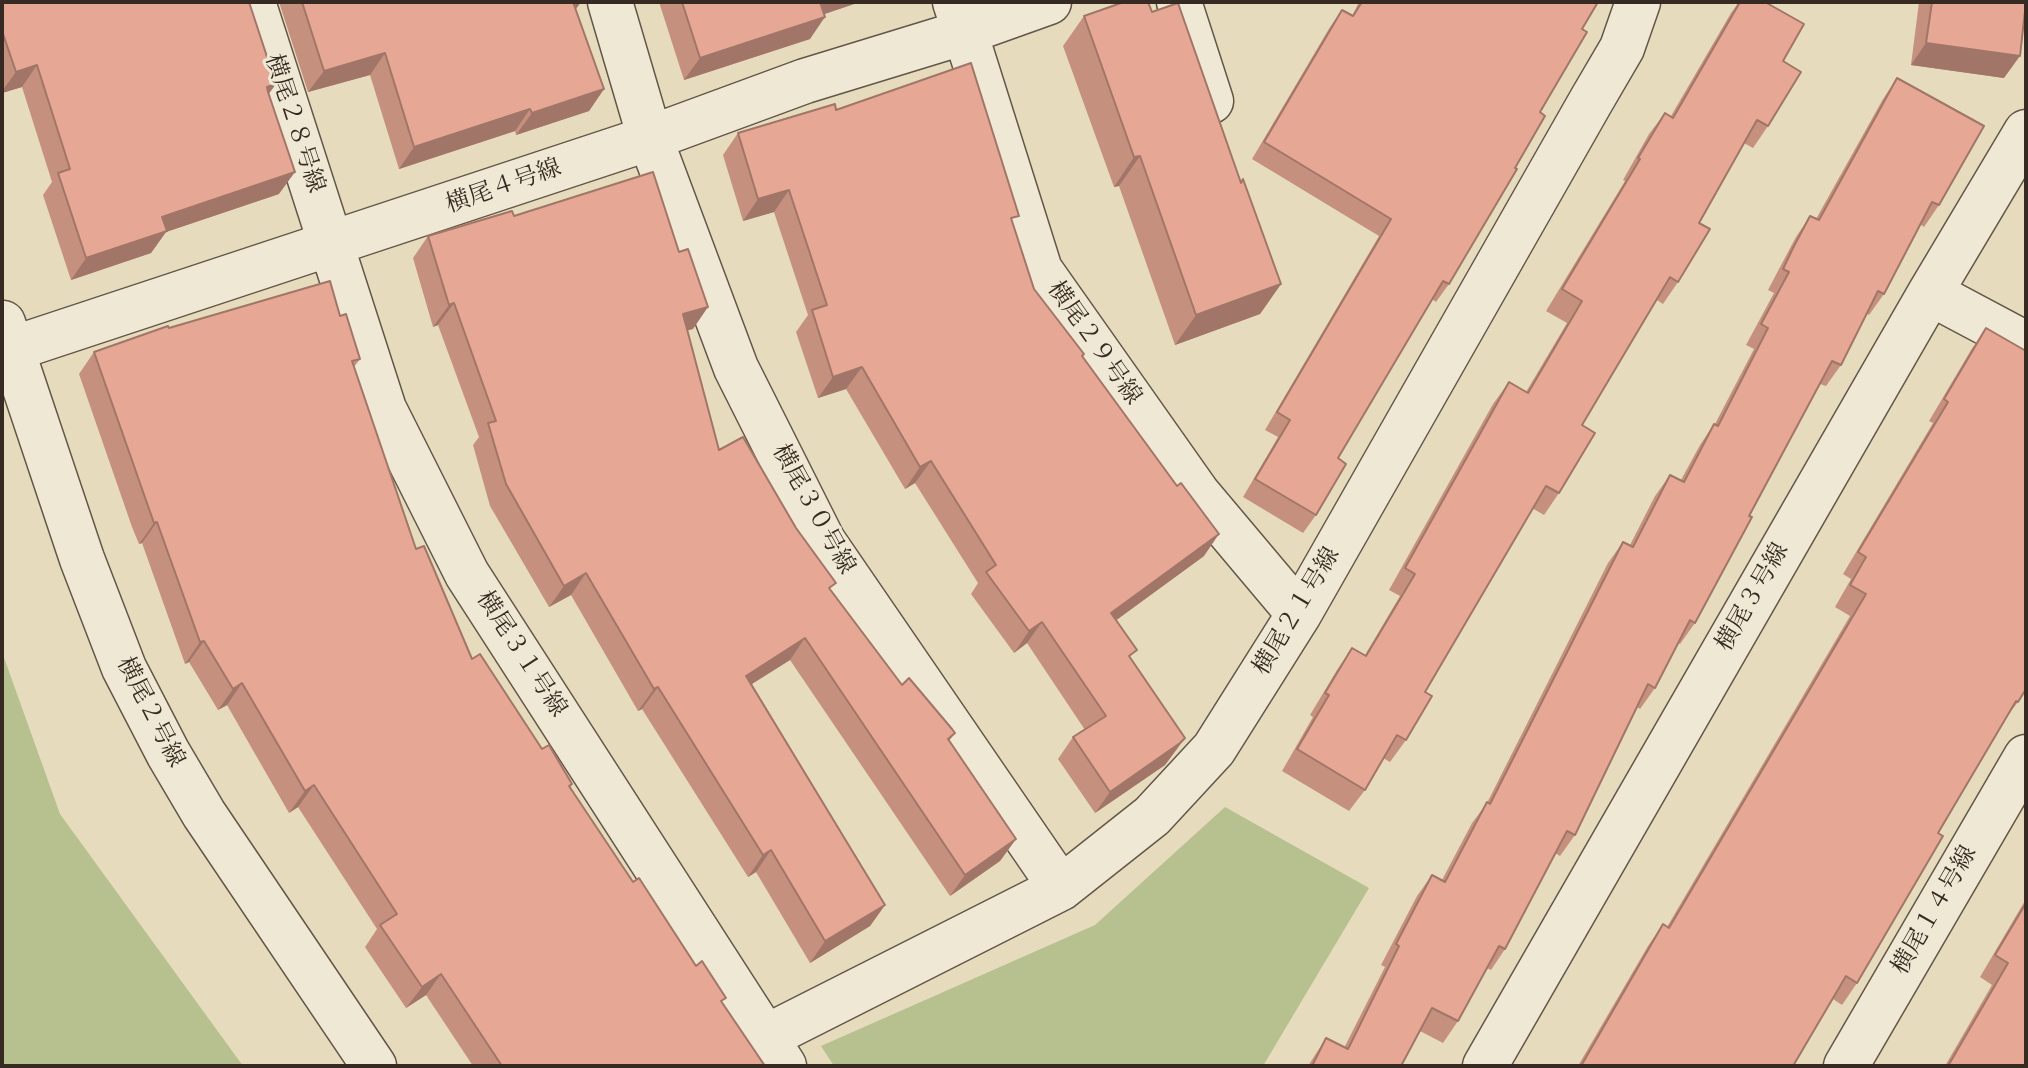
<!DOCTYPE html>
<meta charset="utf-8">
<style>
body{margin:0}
#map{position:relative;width:2028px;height:1068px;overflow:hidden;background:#e6dcbd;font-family:"IM FELL DW Pica",serif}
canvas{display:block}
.frame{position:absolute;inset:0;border:4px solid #372a22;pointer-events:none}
</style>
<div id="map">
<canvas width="2028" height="1068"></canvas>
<div class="frame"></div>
</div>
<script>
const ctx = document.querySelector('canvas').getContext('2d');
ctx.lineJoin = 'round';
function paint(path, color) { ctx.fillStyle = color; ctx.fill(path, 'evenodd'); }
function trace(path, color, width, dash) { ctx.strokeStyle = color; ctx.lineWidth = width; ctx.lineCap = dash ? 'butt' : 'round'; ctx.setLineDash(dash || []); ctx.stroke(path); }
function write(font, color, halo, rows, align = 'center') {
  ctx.font = font + ' "IM FELL DW Pica","Noto Serif JP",serif'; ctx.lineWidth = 6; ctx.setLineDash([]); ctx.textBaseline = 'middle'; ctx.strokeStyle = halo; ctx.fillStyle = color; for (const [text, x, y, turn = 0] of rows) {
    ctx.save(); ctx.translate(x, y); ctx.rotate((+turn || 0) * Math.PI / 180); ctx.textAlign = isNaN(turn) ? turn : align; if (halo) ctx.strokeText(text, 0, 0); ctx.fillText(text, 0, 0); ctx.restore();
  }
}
paint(new Path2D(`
 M2 652 60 814 243 1066H2Z
 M1225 807 1369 888 1263 1066H834L821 1046 1095 925Z`), '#b7c08f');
const minor = new Path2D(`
 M253 2 384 409 467 574 784 1066
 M610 2 650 138 736 368 823 541 1061 888
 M1049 2 965 32 1040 270 1198 494 1299 614
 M1179 2 1211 101
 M1930 293 2026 344
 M3 323 82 559 124 668 168 753 204 814 374 1066
 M12 349 650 138 805 81 965 32 955 2
 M766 1037 1061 888 1152 816 1214 749 1299 614 1591 101 1622 48 1638 2
 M1485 1066 1930 293 2026 132
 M1846 1066 2026 757`);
trace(minor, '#635649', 47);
trace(minor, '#efe8d4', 44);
paint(new Path2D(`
 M2 2 269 94 279 194 166 232 151 253 71 280 43 195 52 182 22 87 2 93Z
 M279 2H581L576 9 604 89 589 111 516 135 515 131 399 169 370 75 308 92Z
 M659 2H860L824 14 810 39 684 80Z
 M1359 2H1598L1582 29 1540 112 1515 168 1449 284 1436 302 1432 299 1338 458 1316 515 1303 533 1243 497 1278 437 1265 430 1379 236 1252 159 1330 27 1342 10 1352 16Z
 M1739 2H1765L1783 61 1768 126 1753 148 1744 143 1699 223 1678 282 1663 304 1657 300 1582 425 1559 493 1544 515 1532 508 1425 692 1406 740 1390 762 1383 758 1365 790 1349 811 1282 771 1313 717 1310 715 1337 670 1352 648 1365 655 1400 596 1389 590 1493 404 1509 382 1526 392 1567 323 1546 311 1625 181 1623 180 1649 134 1665 113 1671 116 1731 13Z
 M1919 2H2026L2004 78 1911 65Z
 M1152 12 1241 182 1281 284 1260 314 1175 345 1119 186 1114 187 1063 46 1084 16Z
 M1897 78 1939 205 1924 227 1920 224 1884 294 1869 315 1866 313 1841 365 1826 386 1820 384 1749 516 1695 623 1680 644 1678 643 1655 688 1640 709 1637 707 1575 835 1560 856 1555 853 1505 949 1491 970 1487 968 1458 1021 1443 1043 1420 1031 1401 1066H1308L1326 1038 1344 1048 1385 967 1381 965 1417 896 1432 875 1442 880 1472 823 1487 803 1608 563 1623 542 1630 545 1655 496 1670 475 1681 480 1700 445 1714 424H1715L1754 349 1746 345 1774 293 1768 290 1779 269 1796 237 1810 216 1816 219 1883 99Z
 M836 110 1013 224 1034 289 1084 354 1082 357 1204 556 1116 620 1131 659 1185 738 1165 765 1095 813 1058 759 1073 737 1085 730 1027 643 1014 653 971 594 978 583 915 483 905 489 846 389 818 398 796 332 808 315 774 212 743 221 723 155 738 133Z
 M514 216 693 329 687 330 719 450 831 590 902 685 955 733 949 741 1016 839 1000 861 950 896 790 660 752 684 885 905 870 926 810 963 756 872 748 877 642 709 638 711 571 595 549 607 490 506 473 445 479 437 438 325 433 327 413 258 428 236Z
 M169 328 360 359 354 367 416 549 472 659 542 749 572 784 570 788 633 882 696 966 765 1066H473L426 995 406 1008 365 947 377 929 298 807 289 813 227 705 218 710 189 662 185 664 142 543 139 544 132 527 79 374 94 352Z
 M1986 328 2018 702 2002 723 1938 833 1857 983 1842 1005 1833 999 1793 1066H1578L1648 946 1663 924 1667 927 1850 616 1835 607 1851 579 1843 574 1933 423 1929 421 1971 350Z
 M2026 899V1066H1945L1992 985 1980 977Z`), '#c6907f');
paint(new Path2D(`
 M569 2H581L572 14Z
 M818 2H860L804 21Z
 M825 17 810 39 684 80 700 58Z
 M1926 43 2020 56 2004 78 1911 65Z
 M385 53 370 75 308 92 324 71Z
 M37 65 22 87 2 93V91L16 72Z
 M276 84 260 106 267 87Z
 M604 89 589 111 516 135 532 113Z
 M530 109 515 131 399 169 414 147Z
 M1140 156 1119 186 1114 187 1134 157Z
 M295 172 279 194 166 232 151 253 71 280 86 258 162 217Z
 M789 190 774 212 743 221 758 199Z
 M1281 284 1260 314 1175 345 1196 315Z
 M454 303 438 325 433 327 449 305Z
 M708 307 693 329 668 335 683 314Z
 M862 367 846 389 818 398 833 377Z
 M931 461 915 483 905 489 920 467Z
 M157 522 142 543 139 544 154 523Z
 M1219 534 1204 556 1096 635 1111 613Z
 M586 573 571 595 549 607 564 586Z
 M1042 622 1027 643 1014 653 1029 631Z
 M805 638 790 660 731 697 746 676Z
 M204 641 189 662 185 664 200 642Z
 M242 683 227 705 218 710 233 689Z
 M658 687 642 709 638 711 654 689Z
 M1185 738 1165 765 1095 813 1110 792Z
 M314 785 298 807 289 813 305 791Z
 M1016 839 1000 861 950 896 965 875Z
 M771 850 756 872 748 877 763 855Z
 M885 905 870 926 810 963 825 941Z
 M441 974 426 995 406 1008 422 987Z`), '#a17668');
const building = new Path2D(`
 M2 2H249L276 84 267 87 268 92 295 172 162 217 167 231 86 258 58 173 70 169 37 65 16 72 2 31Z
 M302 2H573L604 89 532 113 530 109 414 147 385 53 324 71Z
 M682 2H820L825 17 700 58Z
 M1124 2H1148L1152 12 1178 3 1241 183 1243 179 1281 284 1196 315 1140 156 1134 157 1084 16Z
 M1362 2H1598L1582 29 1587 32 1540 112 1545 116 1515 168 1517 169 1449 284 1443 281 1338 458 1346 464 1316 515 1255 479 1290 420 1277 412 1391 219 1264 142 1342 10 1353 16Z
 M1740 2H1765L1804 24 1783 61 1801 72 1768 126 1757 120 1699 223 1710 229 1678 282 1670 277 1582 425 1595 433 1559 493 1546 486 1425 692 1432 696 1406 740 1397 735 1365 790 1297 749 1329 695 1325 693 1352 648 1366 656 1415 574 1405 568 1509 382 1528 393 1582 301 1562 289 1640 159 1638 158 1665 113 1673 118Z
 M1932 2H2026L2020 56 1926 43Z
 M971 63 1019 216 1011 218 1034 289 1084 354 1082 356 1177 486 1181 483 1219 534 1111 613 1137 650 1129 656 1185 738 1180 743 1110 792 1073 737 1106 716 1042 622 1029 631 986 572 996 565 931 461 920 467 862 367 833 377 812 310 827 305 789 190 758 199 738 133 835 104 836 110Z
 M1897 78 1984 126 1939 205 1932 202 1884 294 1878 291 1841 365 1832 361 1749 516 1752 517 1695 623 1690 620 1655 688 1648 684 1575 835 1567 831 1505 949 1499 946 1458 1021 1432 1008 1401 1066H1312L1326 1038 1348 1049 1399 946 1396 944 1432 875 1445 882 1487 802 1490 804 1623 542 1633 547 1670 475 1684 482 1714 424 1718 426 1768 328 1761 324 1789 272 1783 269 1793 248 1810 216 1819 220Z
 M653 172 679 252 688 249 708 307 683 314 719 450 743 437 796 528 836 583 829 588 902 685 909 678 952 729 955 733 948 739 1016 839 965 875 805 638 746 676 885 905 825 941 771 850 763 855 658 687 654 689 586 573 564 586 506 484 488 423 496 421 454 303 449 305 428 236 512 211 514 216Z
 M330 281 340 316 346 314 360 359 352 361 416 549 424 546 472 659 480 654 542 749 549 745 572 784 569 786 633 882 639 878 696 966 702 961 726 998 721 1001 765 1066H502L441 974 422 987 380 925 397 914 314 785 305 791 242 683 233 689 204 641 200 642 157 522 154 523 148 506 94 352 168 326 169 328Z
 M1986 328 2026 351V689L2018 702 2016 701 1938 833 1943 836 1857 983 1846 976 1793 1066H1581L1663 924 1669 928 1866 594 1850 585 1866 557 1858 552 1948 402 1944 399Z
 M2026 903V1066H1948L2008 963 1995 955Z`);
paint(building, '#e6a894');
trace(building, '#a17668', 2);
write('24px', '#372a22', '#efe8d4', [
 ["横尾２８号線",293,124,72],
 ["横尾４号線",504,188,-19],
 ["横尾２９号線",1093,344,55],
 ["横尾３０号線",812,510,61],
 ["横尾３号線",1754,598,-60],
 ["横尾２１号線",1298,612,-59],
 ["横尾３１号線",520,655,57],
 ["横尾２号線",149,713,63],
 ["横尾１４号線",1936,911,-60]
]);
</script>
